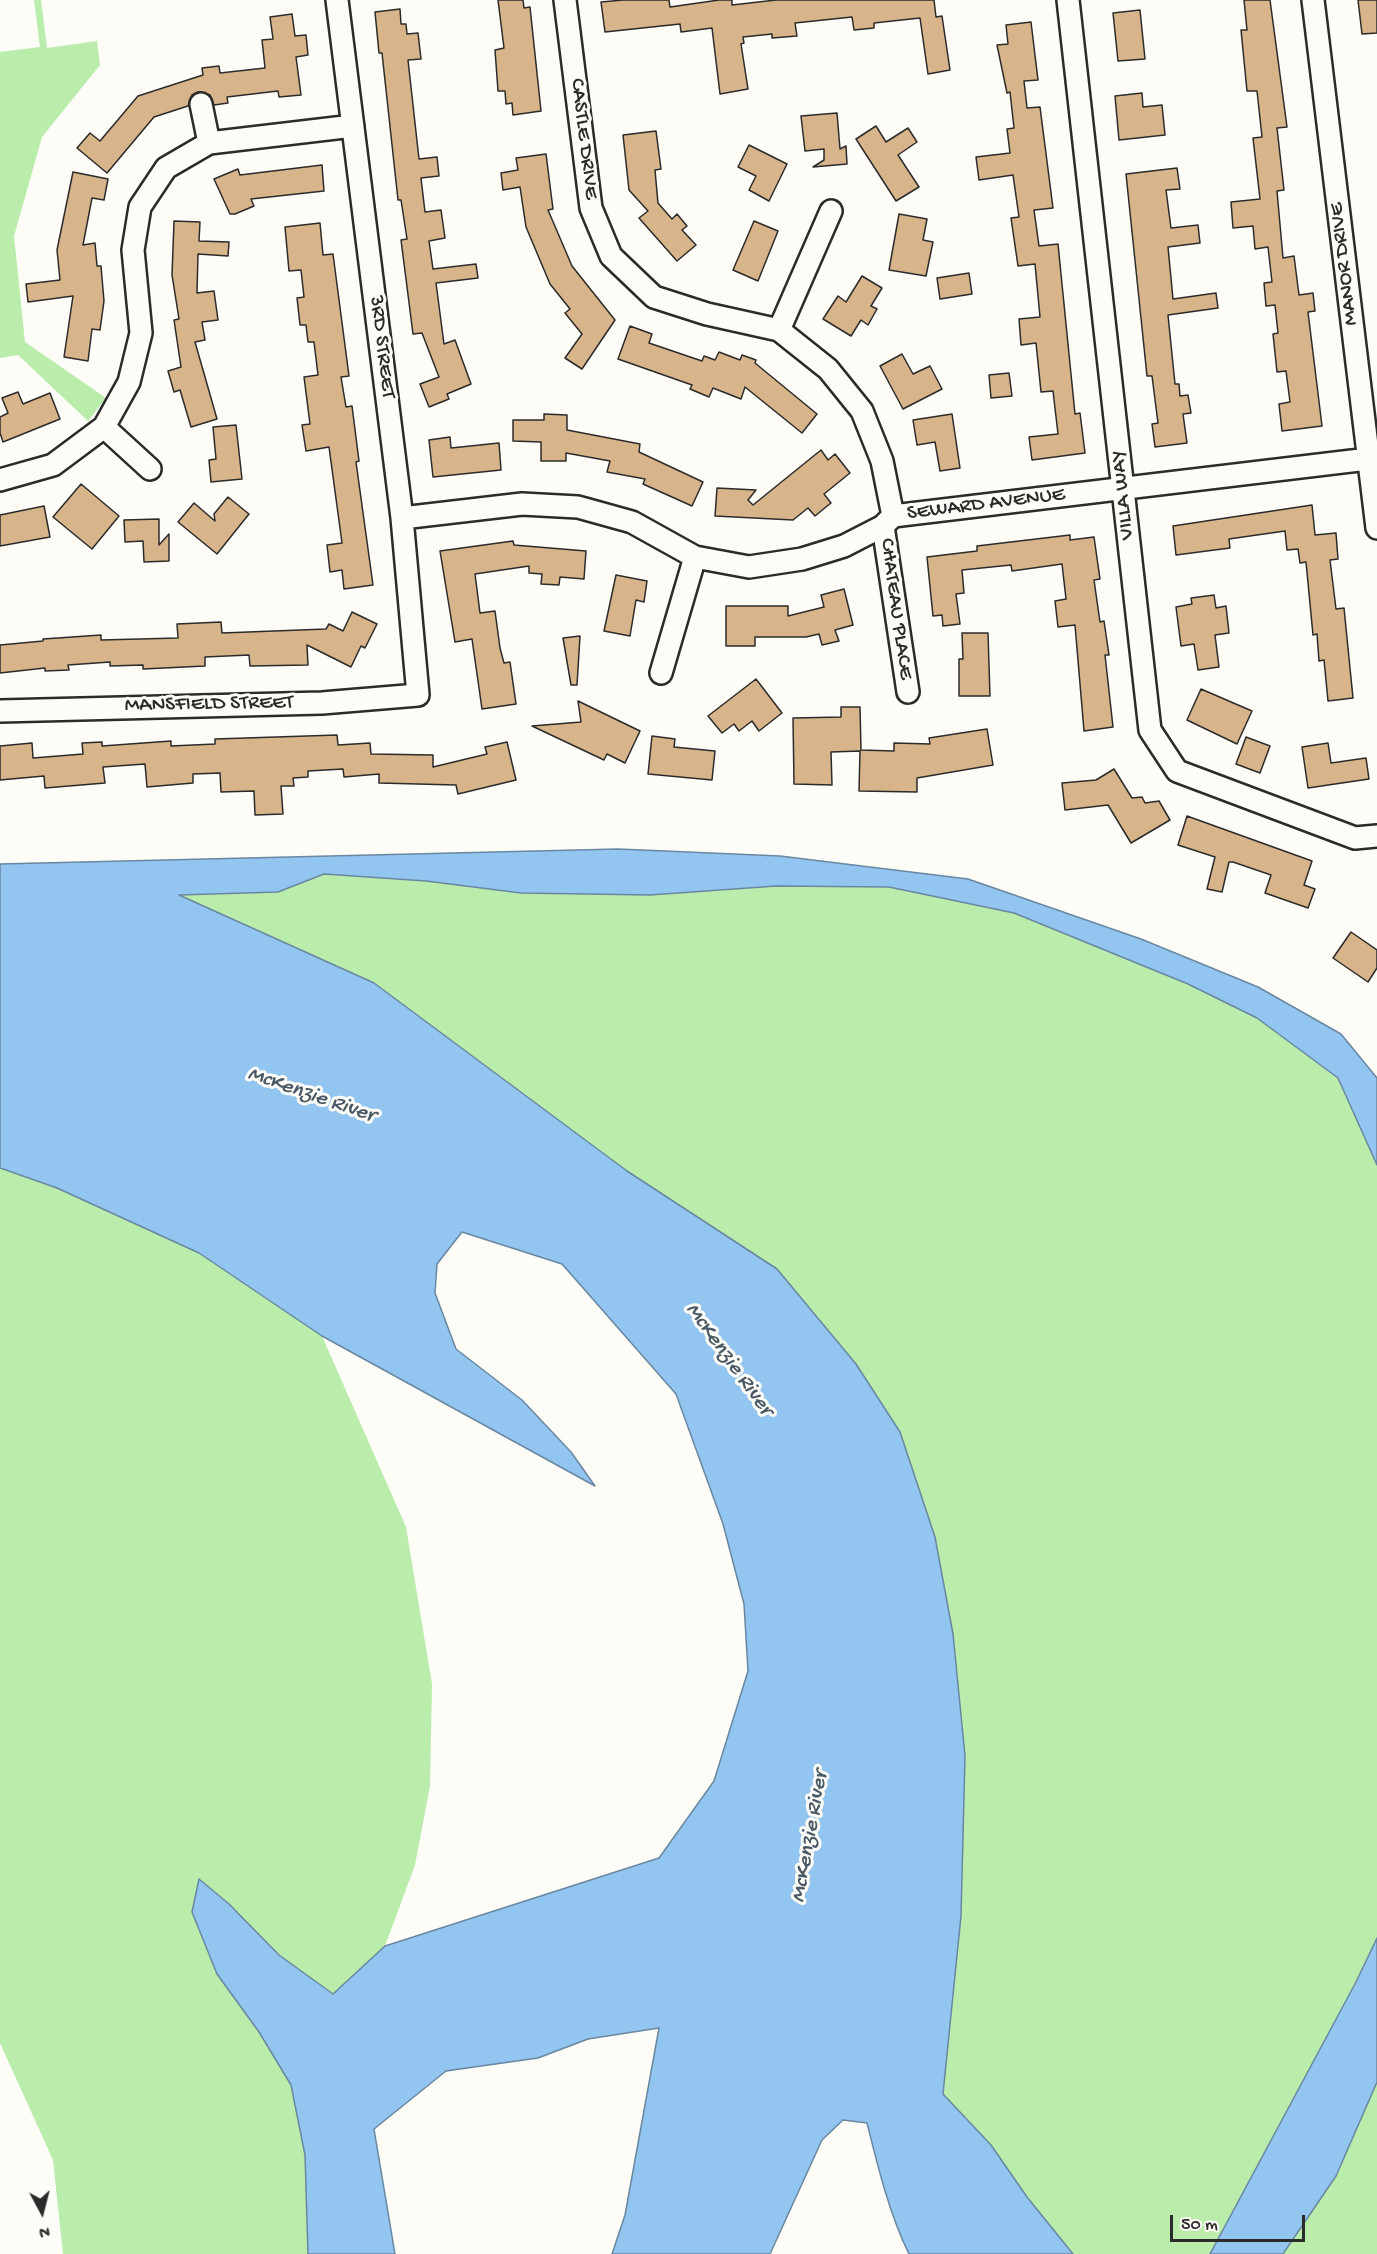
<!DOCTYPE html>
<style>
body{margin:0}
#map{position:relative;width:1377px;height:2254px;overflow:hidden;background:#fdfcf7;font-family:"Gochi Hand",sans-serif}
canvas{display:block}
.north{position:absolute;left:12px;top:2182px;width:60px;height:60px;-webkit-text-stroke:4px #fdfcf7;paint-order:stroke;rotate:173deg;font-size:16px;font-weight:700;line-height:24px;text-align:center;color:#2b2b2b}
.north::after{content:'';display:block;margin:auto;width:21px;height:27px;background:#2b2b2b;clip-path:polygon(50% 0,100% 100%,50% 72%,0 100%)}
.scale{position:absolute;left:1170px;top:2215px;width:135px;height:27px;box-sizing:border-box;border:3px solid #2b2b2b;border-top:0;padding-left:8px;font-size:18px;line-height:21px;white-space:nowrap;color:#2b2b2b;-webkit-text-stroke:4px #fdfcf7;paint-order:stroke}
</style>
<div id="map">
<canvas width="1377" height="2254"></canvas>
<div class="north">N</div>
<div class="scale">50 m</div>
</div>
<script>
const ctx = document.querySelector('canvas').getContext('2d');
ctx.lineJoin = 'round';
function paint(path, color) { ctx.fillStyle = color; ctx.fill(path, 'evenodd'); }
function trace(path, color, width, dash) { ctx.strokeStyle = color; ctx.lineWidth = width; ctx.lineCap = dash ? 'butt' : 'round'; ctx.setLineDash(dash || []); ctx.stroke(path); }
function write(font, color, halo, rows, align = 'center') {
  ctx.font = font + ' "Gochi Hand",sans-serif'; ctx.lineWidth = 6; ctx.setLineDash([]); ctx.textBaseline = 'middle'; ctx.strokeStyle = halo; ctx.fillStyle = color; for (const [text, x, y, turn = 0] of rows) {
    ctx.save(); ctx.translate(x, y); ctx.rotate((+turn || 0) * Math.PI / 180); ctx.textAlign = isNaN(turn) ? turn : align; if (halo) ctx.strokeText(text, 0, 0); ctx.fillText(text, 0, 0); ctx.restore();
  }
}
paint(new Path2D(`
 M34 0H41L47 48 97 41 100 65 42 137 14 236 25 342 106 398 88 421 18 355 0 358V52L40 47Z
 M324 874 426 881 521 893 650 895 776 886 889 887 1014 913 1188 984 1257 1018 1338 1078 1377 1165V1938L1356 1982 1210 2254H1073L1027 2197 991 2145 943 2094 961 1916 965 1756 953 1634 900 1432 856 1364 777 1269 265 936 177 895 277 892Z
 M0 1168 57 1188 199 1253 322 1336 406 1527 432 1684 430 1786 415 1865 385 1946 333 1994 279 1955 229 1904 200 1879 260 2032 291 2085 305 2155 308 2254H63L53 2160 0 2043Z
 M1377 2079V2254H1258Z`), '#baecac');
const water = new Path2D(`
 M618 849 780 856 968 879 1141 939 1258 987 1341 1034 1377 1078V1165L1338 1078 1257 1018 1188 984 1014 913 889 887 776 886 650 895 521 893 426 881 324 874 278 892 179 895 374 983 627 1171 777 1269 856 1364 900 1432 935 1537 953 1634 965 1756 961 1916 943 2094 991 2145 1027 2197 1073 2254H909C889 2213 878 2167 867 2123L843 2120 822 2140 770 2254H612L625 2215 659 2028 588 2039 538 2058 446 2071 374 2129 395 2254H308L305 2155 291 2085 259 2032 217 1974 192 1912 199 1879 229 1904 279 1955 333 1994 385 1946 659 1858 714 1781 748 1671 744 1604 723 1524 676 1394 562 1264 462 1232 437 1264 435 1293 456 1349 522 1400 571 1452 595 1486 322 1336 199 1253 57 1188 0 1168V864Z
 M1377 1938V2082L1336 2176 1283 2254H1210L1356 1982Z`);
paint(water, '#92c5ef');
trace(water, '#6987a1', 1.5);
const building = new Path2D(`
 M498 0H523L524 8 530 7 541 111 513 115 512 103 506 104 505 91H498L495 50 504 48Z
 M623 0H669L670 7 719 0H732V5L776 0H934L936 17 942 16 950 70 928 74 920 18 874 23V28L854 30 852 17 795 23 797 36 772 38V34L743 37 744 43 741 44 748 89 720 94 712 28 681 32 680 24 605 32 601 2Z
 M1244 0H1270L1287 127 1277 128 1284 190 1277 191 1283 258 1294 256 1299 295 1313 293 1315 311 1308 312 1322 426 1282 431 1279 404 1290 402 1286 371 1277 372 1273 334 1278 333 1275 305 1266 306 1264 283 1272 282 1268 247 1255 249 1253 226 1233 228 1231 202 1260 199 1253 138 1262 137 1257 91H1247L1241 30H1247Z
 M1358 0H1377V33L1362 34Z
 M400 9 401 24H406L407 34 418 33 421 59 408 60 419 159 437 157 439 176 421 178 425 212 441 210 445 238 429 241 433 269 476 264 478 278 436 283 444 344 455 340 471 384 447 394 449 399 429 407 420 384 439 377 422 333 413 334 401 240 407 239 401 200H398L382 53H379L375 12Z
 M1140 10 1145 59 1118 61 1113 13Z
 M292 14 295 36 306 35 308 55 296 57 301 95 279 97 278 91 227 97 228 103 214 105 210 95 198 92 192 95 188 106 154 117 107 173 77 148 90 133 100 141 138 96 203 75 202 68 219 66 220 73 265 68 262 40 273 39 270 17Z
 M1031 22 1038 80 1024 81 1027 108 1040 107 1053 208 1034 210 1039 246 1058 244 1075 414 1080 413 1085 453 1032 460 1029 437 1058 434 1053 391 1041 392 1036 343 1021 345 1019 319 1040 317 1035 264 1018 266 1011 218 1019 217 1013 175 979 180 976 157 1010 153 1007 129 1014 128 1010 92 1007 93 997 45 1008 44 1006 25Z
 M1142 93 1143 107 1162 105 1165 135 1119 140 1115 96Z
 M837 113 840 149 846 146 847 164 813 167 824 160V149L805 151 801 116Z
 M876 126 886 142 908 128 917 142 898 155 919 187 896 201 856 139Z
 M656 131 661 169 655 170 658 203 672 219 677 214 687 226 682 230 696 245 677 261 639 218 648 211 629 190 623 135Z
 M749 145 787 164 769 201 749 190 756 176 738 167Z
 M546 154 553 209 548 210 572 266 615 320 582 369 565 358 582 334 565 313 570 309 550 284 526 227 520 187 503 190 501 173 518 170 516 158Z
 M322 165 324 191 251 199 254 206 235 214H230L214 179 238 169 240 175Z
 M1177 168 1180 189 1166 190 1171 228 1198 225 1200 243 1168 247 1173 299 1216 293 1218 308 1168 315 1175 384H1179L1180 396 1188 395 1191 413 1183 414 1187 443 1155 447 1152 424 1158 423 1152 376H1147L1126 174Z
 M73 172 108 179 104 200 92 198 83 245 95 243 97 266H101L104 301 100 330 92 329 88 361 64 357 73 296 28 302 26 284 60 280 57 250Z
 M899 214 927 219 923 240 933 242 926 276 889 270Z
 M174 221 200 222 199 241 229 242 228 256 198 254 197 293 214 291 218 320 202 322 205 340 195 342 217 419 191 427 180 390 174 392 168 371 181 367 174 320 179 319 172 275Z
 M754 221 778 231 758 281 733 270Z
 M320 223 323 255 333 254 349 376 341 377 346 407 352 406 359 461 356 462 373 585 344 589 342 570 330 572 327 545 342 543 329 447 306 451 302 425 310 424 304 377 318 375 314 342H308L306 325H300L297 298 304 297 301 270 289 271 285 227Z
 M969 273 972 294 940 299 937 278Z
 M862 276 882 288 871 306 877 309 868 325 861 320 851 336 823 319 838 296 846 302Z
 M630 326 652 334 649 343 702 361 704 356 715 360 719 352 740 360 742 355 756 360 755 363 817 414 802 433 745 387 741 399 713 388 709 397 690 389 692 385 618 359Z
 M902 354 913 374 930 366 942 389 903 409 880 366Z
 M1009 373 1012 396 991 398 989 375Z
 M18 392 23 404 50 393 60 419 3 442 0 433V417L8 413 2 398Z
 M544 414 567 415V430L640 444 639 452 703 482 692 506 643 484 645 479 607 472 610 461 566 453V461H541V442L513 441V420H544Z
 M952 414 960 468 940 471 935 442 917 445 913 420Z
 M236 425 242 479 211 482 209 460 216 459 213 427Z
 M450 437 451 448 499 443 501 470 433 477 429 440Z
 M821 450 828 460 835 454 850 473 824 494 831 503 815 516 808 508 793 520 715 516 717 488 756 490 748 500 753 505Z
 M81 484 119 516 92 549 53 517Z
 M228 497 249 514 217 554 178 522 194 503 215 521 214 514Z
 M1312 505 1315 535 1336 533 1338 559 1330 560 1336 609 1344 608 1353 698 1328 701 1324 660 1319 661 1317 634 1313 635 1306 562 1300 563 1298 549 1287 550 1285 531 1229 539 1230 548 1176 555 1173 526Z
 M44 506 50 537 0 546V515Z
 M159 519V545L169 534V561L144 562 143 541 125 542 124 520Z
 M1070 535V540L1094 537 1100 579 1094 580 1100 622 1104 621 1109 655H1105L1113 727 1084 731 1075 625 1058 627 1055 601 1066 599 1062 564 1012 571 1011 565 962 570 964 593 956 594 960 624 943 626 942 615 933 616 927 557 977 551V546Z
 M513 541 514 545 586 551 584 579 560 577 559 585 541 584 542 574 529 573V566L475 574 480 613 495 611 500 648 504 663 510 662 516 704 482 709 472 639 455 642 440 551Z
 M616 575 647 581 644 602 636 600 630 636 604 631Z
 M844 589 853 625 835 630 839 641 822 645 819 634 806 637H755V646H726V606H788V616L824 607 821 595Z
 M1214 595 1216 608 1226 606 1229 633 1215 635 1219 667 1198 670 1194 644 1181 646 1176 607 1192 604 1191 598Z
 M352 612 377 624 365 648 361 646 351 667 307 645 308 665 250 666 249 655 205 657V666L143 669V665L110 666V662L68 665 69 670 45 671V668L0 673V645L43 641V639L101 635V640L178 638 177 624 221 622 222 633 326 629 329 624 343 631Z
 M962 633H988L990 696H959V659H963Z
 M580 636 577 685H571L563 638Z
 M756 679 782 713 759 731 752 721 739 731 734 724 722 733 708 716Z
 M1201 689 1252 711 1237 744 1187 720Z
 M578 701 640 731 625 763 607 754 604 760 532 726 581 722Z
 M841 707H860L861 750 894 751V743L930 744 929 738 987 729 993 765 917 778V792L859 791 860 751 831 752 832 785 794 784 793 718 841 717Z
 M337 735 338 745 370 743 371 754 433 755V767L487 754 485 747 507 742 516 780 458 794 456 785 379 783V774L344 777 343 769 308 771V777L293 778 294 786H281L283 814 255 815 254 791 221 792 220 773 193 774V783L147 787 145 764 103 767 105 783 45 788 44 776 0 780V746L32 743 33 758 83 754 82 743 102 742V746L171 741V746L215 744V739Z
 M652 736 675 739 674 747 715 751 712 780 648 774Z
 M1246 737 1270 746 1260 773 1236 764Z
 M1328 743 1331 763 1366 758 1369 779 1308 788 1302 747Z
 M1114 769 1132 798 1142 797 1145 803 1159 801 1170 820 1131 843 1108 805 1065 810 1062 783 1096 780Z
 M1187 816 1312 861 1304 885 1315 889 1308 908 1265 893 1271 875 1233 862H1229L1222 892 1207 889 1215 857 1178 845Z
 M1351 932 1377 950V968L1368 982 1333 958Z`);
paint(building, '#d7b489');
trace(building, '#2b2b2b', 1.5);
const minor = new Path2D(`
 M565 0 591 208 611 256 654 297 707 314 779 330 828 369 862 411 882 461 893 516
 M1068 0 1150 730 1177 771 1355 838 1377 836
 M1313 0 1377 528
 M201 104 209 143
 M779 330 831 211
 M104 427 150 469
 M0 480 53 465 104 427 129 382 141 333 133 250 140 207 166 168 209 143 353 126
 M402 518 522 504 578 507 632 522 695 557 749 567 802 559 844 546 883 526 893 516 1377 458
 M883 526 908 692
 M661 673 695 557
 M0 711 322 703 418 695 402 518 337 0`);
trace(minor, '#2b2b2b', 26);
trace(minor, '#fdfcf7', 21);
write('21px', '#2b2b2b', '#fdfcf7', [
 ["CASTLE DRIVE",583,139,83],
 ["MANOR DRIVE",1345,264,-97],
 ["3RD STREET",381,347,83],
 ["VILLA WAY",1124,495,-96],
 ["SEWARD AVENUE",986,505,-7],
 ["CHATEAU PLACE",895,609,82],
 ["MANSFIELD STREET",209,705,-1]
]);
write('italic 22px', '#4a5966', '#fdfcf7', [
 ["McKenzie River",311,1096,19],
 ["McKenzie River",728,1360,54],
 ["McKenzie River",811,1837,-80]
]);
</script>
